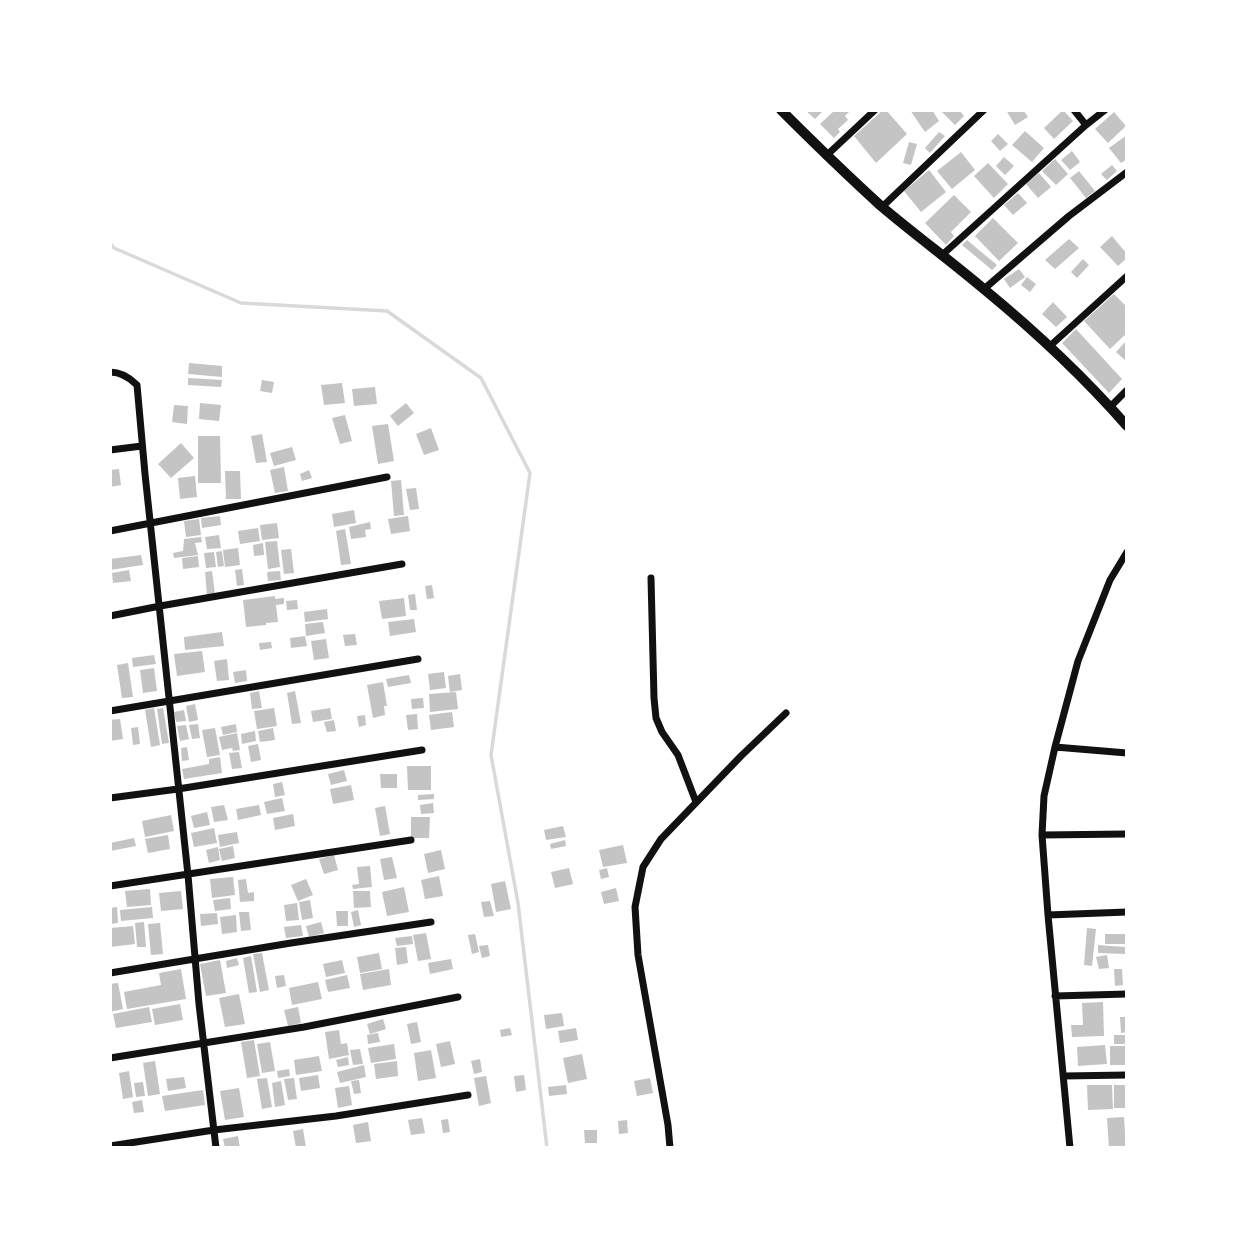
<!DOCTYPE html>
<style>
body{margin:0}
#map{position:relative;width:1237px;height:1258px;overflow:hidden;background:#fff;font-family:Roboto,sans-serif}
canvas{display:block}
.frame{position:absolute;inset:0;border:112px solid #fff;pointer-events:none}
</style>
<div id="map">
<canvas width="1237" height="1258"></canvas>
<div class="frame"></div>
</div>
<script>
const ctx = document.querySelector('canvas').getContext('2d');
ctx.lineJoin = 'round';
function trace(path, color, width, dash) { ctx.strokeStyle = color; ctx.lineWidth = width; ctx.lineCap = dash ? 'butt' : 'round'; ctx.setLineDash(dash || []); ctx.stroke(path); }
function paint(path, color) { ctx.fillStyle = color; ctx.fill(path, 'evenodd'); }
trace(new Path2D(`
 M110 243 114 248 241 303 387 311 481 378 530 473 491 755 518 903 547 1148`), '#d9d9d9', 3.5);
paint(new Path2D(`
 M805 110H824L815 119Z
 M835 110H847L849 112 845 116 848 120 838 129 840 132 834 138 820 124Z
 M883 110H886L907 134 876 163 854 136Z
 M910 110H932L939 121 925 132Z
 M940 110H959L964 116 955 125Z
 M1006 110H1023L1028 117 1015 125Z
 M1063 110 1073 121 1054 139 1044 128Z
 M1114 112 1126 126 1108 143 1095 129Z
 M1025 131 1044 148 1032 162 1012 145Z
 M939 132 945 136 930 153 925 148Z
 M998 134 1008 144 1000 151 991 141Z
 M1127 135V159L1121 163 1109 148Z
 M909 142 917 144 911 165 903 163Z
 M1072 151 1080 162 1070 170 1061 160Z
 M961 152 975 170 952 189 937 171Z
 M1004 157 1014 166 1005 175 996 166Z
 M1055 159 1068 174 1056 185 1042 171Z
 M988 163 1008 184 994 198 974 176Z
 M1112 165 1117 171 1107 180 1101 174Z
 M929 170 946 192 921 212 904 191Z
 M1079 171 1095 191 1086 198 1070 178Z
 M1039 173 1051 187 1038 198 1026 184Z
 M1018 193 1027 203 1013 215 1004 205Z
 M954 195 971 212 951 232 954 236 946 245 925 223Z
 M993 218 1018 243 999 261 975 236Z
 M1112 236 1127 254V258L1118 266 1100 247Z
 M1069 239 1079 248 1055 269 1045 260Z
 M967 240 997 265 992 270 962 245Z
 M1083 259 1089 265 1077 278 1071 272Z
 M1019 269 1025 277 1010 288 1004 279Z
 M1027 277 1036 284 1030 292 1021 285Z
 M1114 294 1127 307V333L1110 349 1084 321Z
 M1053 302 1067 317 1056 327 1042 314Z
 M1076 329 1122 379 1109 393 1062 343Z
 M1127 340V362L1116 352Z
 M189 363 222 366V377L188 374Z
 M188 378 222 380 221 387 188 385Z
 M262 380 274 382 272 393 260 391Z
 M342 383 345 403 324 405 321 385Z
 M375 387 377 404 354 406 352 389Z
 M200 403 221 405 219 421 199 419Z
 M406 403 414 413 398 426 390 416Z
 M174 405 188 406 187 424 172 422Z
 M345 415 352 441 340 444 332 418Z
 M388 424 394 461 378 464 372 426Z
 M431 428 439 450 424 455 416 434Z
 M262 434 267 462 256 463 251 436Z
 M198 436H220L221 483H198Z
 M181 443 194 458 171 478 158 464Z
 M292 447 296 460 274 466 270 453Z
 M284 467 288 491 275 493 270 470Z
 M119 469 121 485 110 487V470Z
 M309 470 312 478 302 481 300 474Z
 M225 471H240L241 499H226Z
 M195 476 197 497 180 499 178 478Z
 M401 480 404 515 394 516 391 481Z
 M416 488 419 509 410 510 406 489Z
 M354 510 356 523 334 527 332 514Z
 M220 516 221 525 202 528 201 518Z
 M408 516 410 531 391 534 388 519Z
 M199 519 201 535 186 537 184 521Z
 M370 522 371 529 365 530 366 537 351 539 349 527Z
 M277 523 279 538 262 540 260 525Z
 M258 528 260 541 240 544 238 531Z
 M345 529 351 564 341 565 336 531Z
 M219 535 221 548 207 549 205 537Z
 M201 537 202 542 195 543 198 555 174 558 173 553 183 551 184 539Z
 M277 541 280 567 268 569 265 542Z
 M263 543 264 555 254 556 253 545Z
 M238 548 240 565 225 567 223 550Z
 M291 549 294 573 284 574 281 550Z
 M222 551 224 566 218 567 216 552Z
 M214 552 216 567 206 568 204 553Z
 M141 555 143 565 110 570V559Z
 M198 556 199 567 183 569 182 558Z
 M242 569 244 585 237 586 235 570Z
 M129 570 131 581 113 583 112 573Z
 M212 571 215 594 207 595 205 572Z
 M280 571 281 580 268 581 267 572Z
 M432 585 434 598 427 599 425 586Z
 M415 594 417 610H410L408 595Z
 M275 596V599L284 598V604L276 605 278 622 266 623V625L246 627 243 600Z
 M404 598 406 616 382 619 379 601Z
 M297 600 298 609 287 610 286 601Z
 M327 609 328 619 305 622 304 612Z
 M414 619 416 632 390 636 388 622Z
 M323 622 325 633 306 636 305 624Z
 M222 632 224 646 185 650 184 637Z
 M355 634 357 645 345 646 343 635Z
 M305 636 307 646 291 648 290 638Z
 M326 639 329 658 314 660 311 641Z
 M271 642 272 648 260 650 259 643Z
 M202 651 205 672 177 676 174 654Z
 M154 655 156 664 133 667 132 658Z
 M227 659 229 680 217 681 214 661Z
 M128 663 133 697 122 698 117 665Z
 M154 668 157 691 143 693 140 670Z
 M246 670 247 681 235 683 233 672Z
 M444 672 446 688 430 690 428 674Z
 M460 674 462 690 450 692 448 676Z
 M409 675 411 683 388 687 386 679Z
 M383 682 387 706H384L385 715 373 718 367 685Z
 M259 691 262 708 252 709 250 693Z
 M295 691 301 723 292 724 287 693Z
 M456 692 458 709 430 712 429 694Z
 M423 698 424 708 412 709 411 699Z
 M195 704 198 720 189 722 186 706Z
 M154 708 160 745 151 747 145 710Z
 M163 708 169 743 162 744 157 709Z
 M274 708 277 726 257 729 254 711Z
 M330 708 332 719 313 722 311 711Z
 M184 710 186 721 176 722 174 712Z
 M452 712 454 727 431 730 429 715Z
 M417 714 418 729 408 730 406 715Z
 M365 715 366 725 359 727 357 716Z
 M120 719 123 739 110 741V720Z
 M334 720 336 731 327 732 324 722Z
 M198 724 200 738 192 739 189 725Z
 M236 724 237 732 223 735 221 727Z
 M186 725 189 739 180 741 177 726Z
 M138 727 140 744 133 745 131 728Z
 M215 728 220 755 207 757 202 730Z
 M273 728 275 740 260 742 258 731Z
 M255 731 256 741 242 744 241 734Z
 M237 733 240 750 233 751 232 748 222 750 219 737Z
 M258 744 261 760 251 762 248 746Z
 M187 747 189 760 182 761 181 748Z
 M239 752 242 768 232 769 229 753Z
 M220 757 222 773 184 779 182 769 209 764V759Z
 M407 766H431V790H408Z
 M344 770 347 781 331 785 328 774Z
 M380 774H397V788H381Z
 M282 782 285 795 275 797 273 784Z
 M351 785 354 800 333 804 330 789Z
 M434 794V799L418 800V795Z
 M282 798 285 811 267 814 264 802Z
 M433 803 434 813 421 814 420 805Z
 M224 805 228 820 214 822 211 807Z
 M259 805 261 815 238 820 236 809Z
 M385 806 390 834 380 836 375 808Z
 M207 812 210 825 194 828 191 816Z
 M293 814 295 826 275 830 273 818Z
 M171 815 174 831 145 837 142 821Z
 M411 817H430L429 838H411Z
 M563 826 566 837 546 840 544 830Z
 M214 828 217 843 194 847 191 833Z
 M237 832 239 843 220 847 218 835Z
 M168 835 170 849 148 853 145 839Z
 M134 838 136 846 110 851V843Z
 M565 840 566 846 551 849 550 844Z
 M623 845 627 863 603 867 599 850Z
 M233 846 235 858 222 861 219 849Z
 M218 847 220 860 209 863 206 850Z
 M441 850 445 869 428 873 424 854Z
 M334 855 338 870 324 874 319 859Z
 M392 857 397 878 384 880 380 859Z
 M370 866 372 887 353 889 352 885 359 884 357 867Z
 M569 868 573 884 555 888 551 872Z
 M607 868 609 877 601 879 599 870Z
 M439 876 443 896 425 899 421 880Z
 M233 877 235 895 212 898 210 879Z
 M246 879 248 893 254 892V901L240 902 238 880Z
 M306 879 313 895 298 901 291 885Z
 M505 881 511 909 496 912 491 884Z
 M404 887 409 912 387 916 382 892Z
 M616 888 619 901 604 904 601 892Z
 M150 889 151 905 127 907 125 891Z
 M181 891 183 909 161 911 159 893Z
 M353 891H370L371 907 354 908Z
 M230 898 231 909 215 911 213 900Z
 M310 900 313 918 302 920 299 902Z
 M490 901 494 916 484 917 481 902Z
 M297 903 299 920 286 921 284 905Z
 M117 907 118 923 110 924V908Z
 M152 907 153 918 121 921 120 910Z
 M358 910 361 925 354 927 351 912Z
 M336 911H348V926H337Z
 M239 912H249L251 930 241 931Z
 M217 913 218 924 201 926 200 914Z
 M236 915 237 932 222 934 220 917Z
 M144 922 146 947H137L135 923Z
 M321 922 324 933 309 937 306 926Z
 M160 923 163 954 151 955 148 924Z
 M301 925 303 936 286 938 284 927Z
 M133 926 135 944 110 947V928Z
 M1087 928 1096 929 1092 966 1084 965Z
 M426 933 431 959 418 961 413 935Z
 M475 934 479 952 472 954 468 935Z
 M1105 934H1127V944H1105Z
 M412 936 413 944 397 946 395 938Z
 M488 945 490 956 482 958 479 946Z
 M1098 945 1125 947V954L1098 953Z
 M406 947 408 963 397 965 395 948Z
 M262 953 269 990 260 992 253 954Z
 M379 953 382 969 360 973 357 957Z
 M1107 955 1109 968 1099 969 1096 957Z
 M251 956 257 992 249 993 243 958Z
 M237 958 239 965 227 968 226 961Z
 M451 959 453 969 430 974 428 963Z
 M220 960 226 993 206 996 200 964Z
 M342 960 345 973 326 977 323 964Z
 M181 969 186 999 127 1009 124 992 161 985 159 973Z
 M389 969 391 985 363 990 360 974Z
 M1114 969H1122L1123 985 1115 986Z
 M284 975 286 986 277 988 275 976Z
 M347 975 350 988 328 992 325 980Z
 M318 982 322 999 292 1005 289 988Z
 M118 983 123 1009 110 1012V984Z
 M239 994 245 1024 225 1027 219 998Z
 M1103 1002 1104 1036 1072 1037 1071 1025H1083L1082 1003Z
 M180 1004 183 1020 155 1025 152 1009Z
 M149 1007 152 1022 116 1028 113 1014Z
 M298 1007 301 1023 288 1026 284 1010Z
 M562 1013 564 1026 546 1029 544 1015Z
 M1120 1017H1127V1032L1121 1033Z
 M383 1019 386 1029 370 1034 367 1024Z
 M417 1022 421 1042 411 1044 407 1024Z
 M510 1028 512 1035 501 1037 500 1030Z
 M576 1028 578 1040 560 1043 558 1031Z
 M339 1030 341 1044 347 1043 349 1055 329 1059 325 1032Z
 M378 1033 380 1042 368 1044 367 1035Z
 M1114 1035H1127V1044H1114Z
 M254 1040 260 1076 247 1078 241 1042Z
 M450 1041 455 1064 441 1067 436 1044Z
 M270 1042 275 1071 262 1073 257 1044Z
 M394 1044 396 1059 371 1063 368 1048Z
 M1105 1045 1107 1064 1078 1066 1077 1047Z
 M1110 1046H1127V1065H1110Z
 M360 1049 363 1064 353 1065 350 1050Z
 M431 1050 436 1078 418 1081 414 1053Z
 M582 1054 587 1079 568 1083 563 1058Z
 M319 1056 322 1071 296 1075 294 1060Z
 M348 1057 349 1065 338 1067 336 1060Z
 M480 1059 482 1072 474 1074 471 1061Z
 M155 1061 160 1094 148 1096 143 1063Z
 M397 1061 398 1076 376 1079 374 1064Z
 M364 1065 366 1077 340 1083 337 1072Z
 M289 1069 290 1076 278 1078 277 1071Z
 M129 1071 133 1097 123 1099 119 1073Z
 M318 1075 320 1088 301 1091 299 1078Z
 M524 1075 526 1090 516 1092 514 1076Z
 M486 1076 491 1103 479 1106 474 1078Z
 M184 1077 186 1088 168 1091 166 1079Z
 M267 1078 272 1107 262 1109 257 1079Z
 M294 1078 297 1099 288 1100 284 1079Z
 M650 1078 653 1093 637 1096 634 1081Z
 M359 1080 361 1093 354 1094 351 1081Z
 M281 1081 285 1105 275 1107 272 1083Z
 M143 1082 145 1096 136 1097 134 1083Z
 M566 1085 567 1094 549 1096 548 1087Z
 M1087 1085H1112L1113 1109 1088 1110Z
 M1114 1085H1127V1108H1114Z
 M349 1086 352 1105 338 1108 335 1088Z
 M239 1088 244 1117 225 1120 220 1091Z
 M203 1090 205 1105 165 1111 162 1096Z
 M142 1100 144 1112 134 1113 132 1102Z
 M1124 1117 1126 1148H1109L1107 1118Z
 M422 1118 425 1133 411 1135 408 1120Z
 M448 1119 450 1132 443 1133 441 1120Z
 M627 1120 628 1133 619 1134 618 1121Z
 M368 1122 371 1141 356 1143 353 1125Z
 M303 1129 306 1148H296L293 1131Z
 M584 1130H597V1143H585Z
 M238 1136 240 1148H225L223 1139Z`), '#c4c4c4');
trace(new Path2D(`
 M1074 110 1086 125
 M826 156 875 110
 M882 207 984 110
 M941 256 1086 125 1105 110
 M984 289 1069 216 1127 172
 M1050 346 1127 276
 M110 372C121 372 129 377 137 385L145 474 188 875 199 1004 216 1148
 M1110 407 1127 390
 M110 450 142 446
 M110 531 387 477
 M651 578 654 698 656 718 662 732 678 755 696 802
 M110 616 160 606 402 564
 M110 711 418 659
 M1055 747 1127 753
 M110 798 178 789 422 750
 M1042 835 1127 834
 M110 886 411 840
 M1048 915 1127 912
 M110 973 291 943 431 922
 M1055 996 1127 994
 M110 1058 304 1027 458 997
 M1064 1076 1127 1075
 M110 1146 214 1130 336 1116 468 1095
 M670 1148 668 1125 638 955 635 907 643 867 661 839 741 756 786 713
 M1070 1148 1048 915 1042 835 1044 796 1055 747 1078 661 1110 580 1127 552`), '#111', 7);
trace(new Path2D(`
 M781 110C814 143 847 175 881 206 915 235 951 261 985 290 1036 332 1084 377 1127 426`), '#111', 10);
</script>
